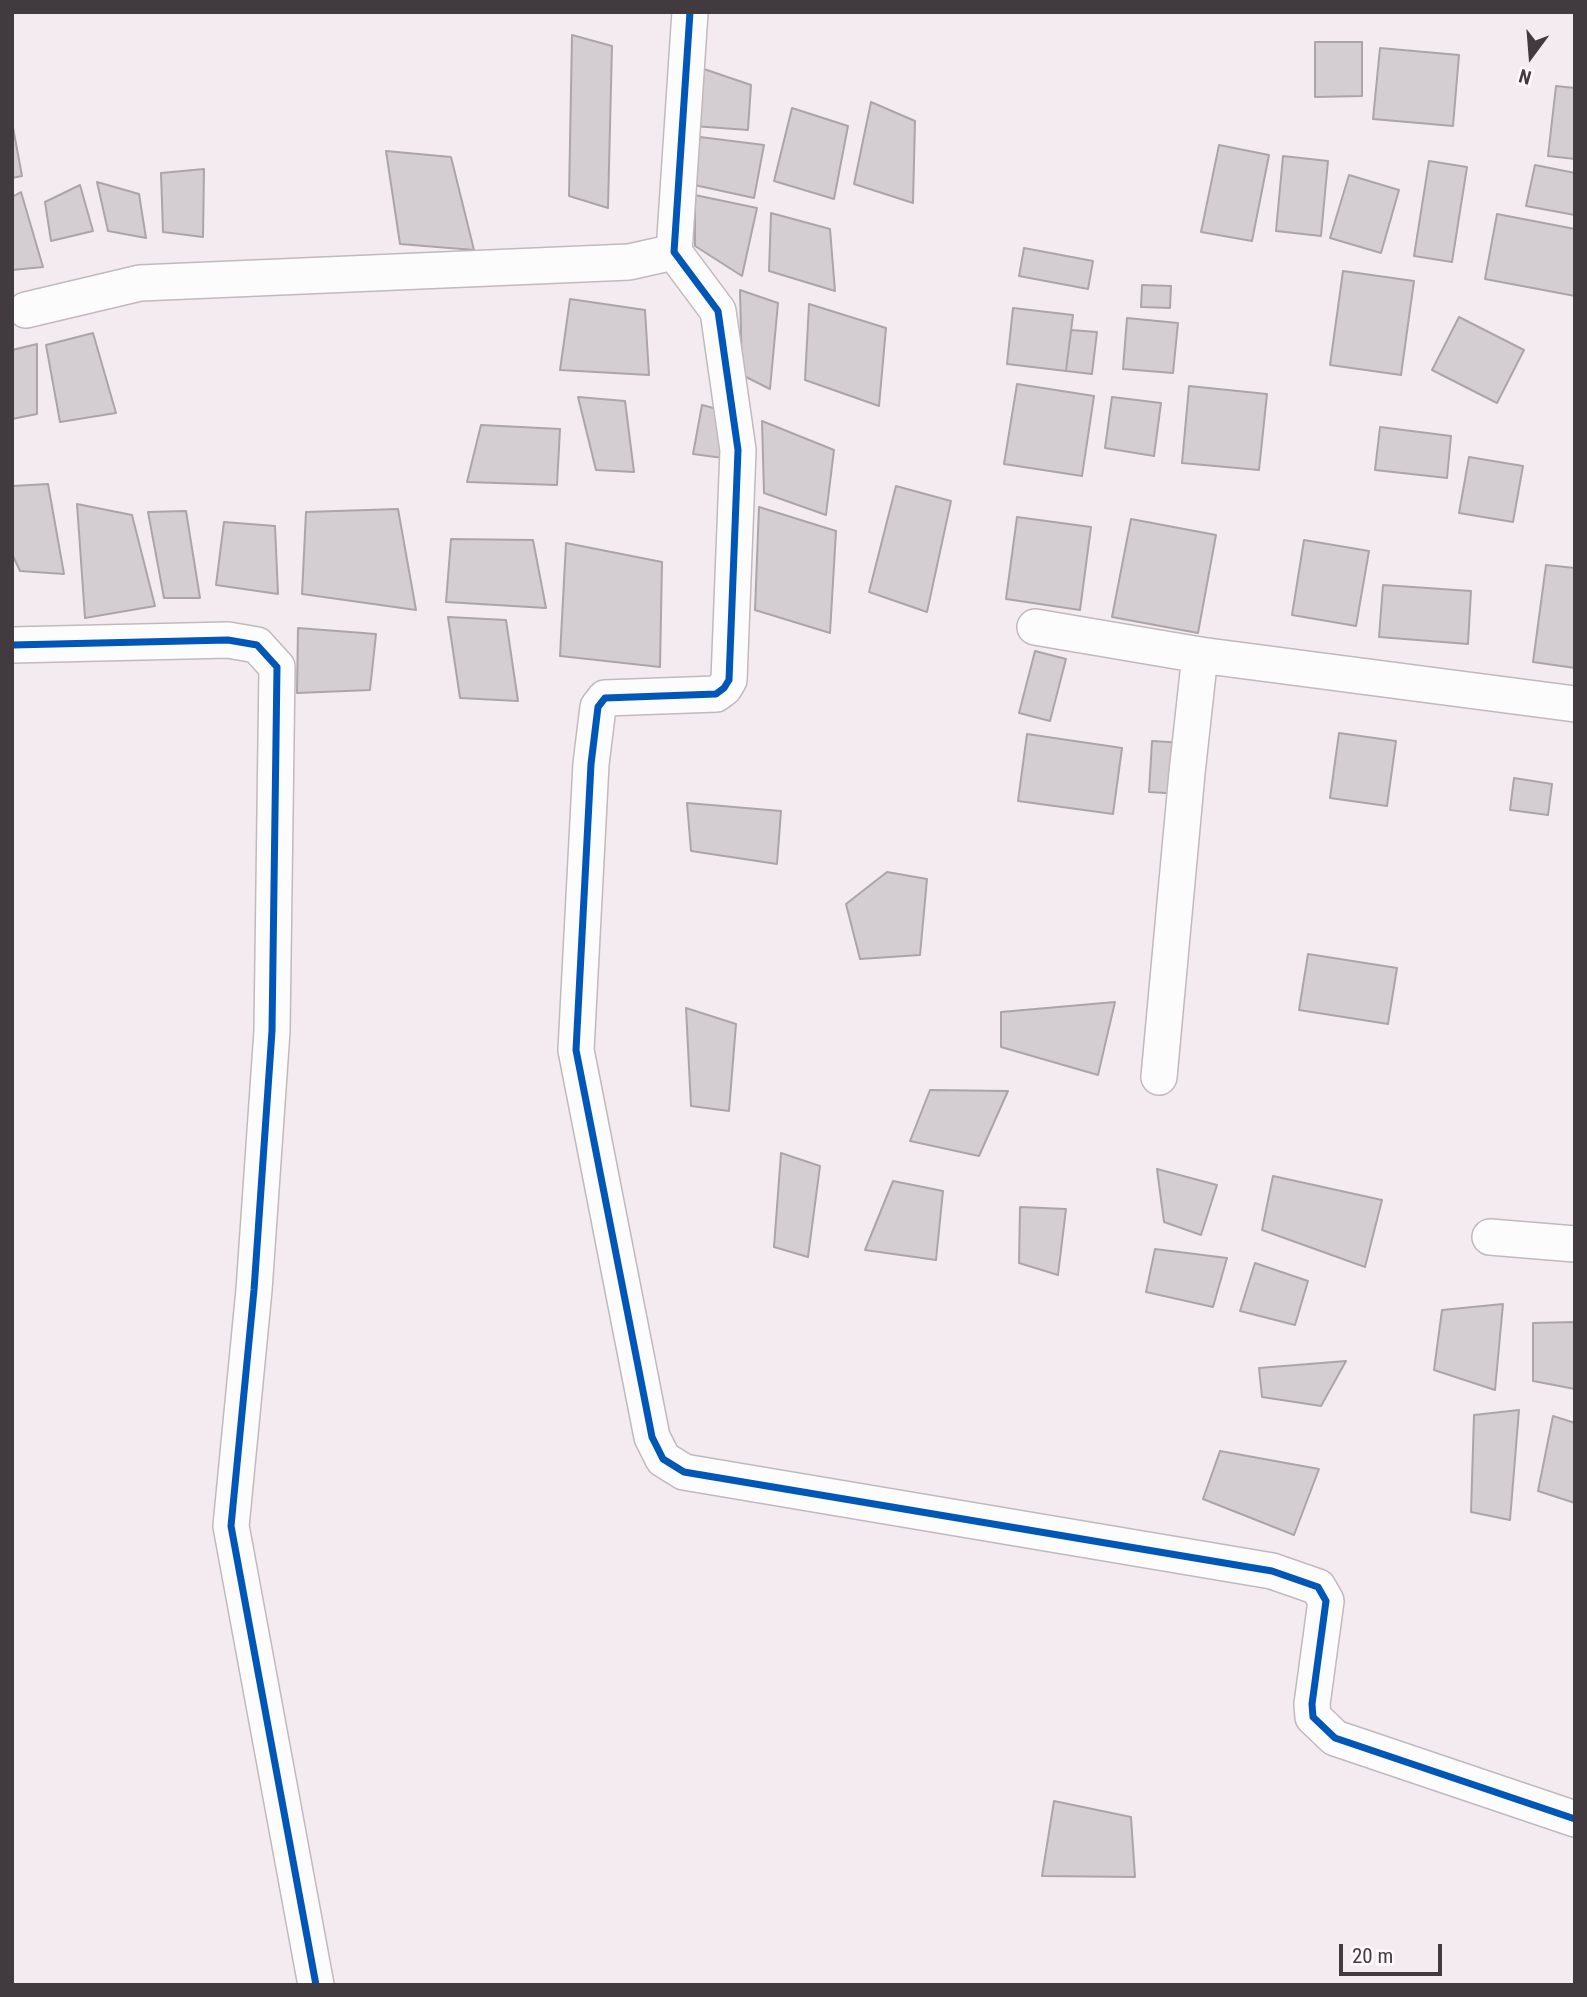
<!DOCTYPE html>
<style>
body{margin:0}
#map{position:relative;width:1587px;height:1997px;overflow:hidden;background:#f4ebf0;font-family:"Roboto Condensed",sans-serif}
canvas{display:block}
.frame{position:absolute;inset:0;border:14px solid #413a3e;pointer-events:none}
.north{position:absolute;left:1496px;top:21px;width:70px;height:70px;-webkit-text-stroke:5px #fff8fb;paint-order:stroke;rotate:196deg;font-size:19px;font-weight:700;line-height:28px;text-align:center;color:#413a3e}
.north::after{content:'';display:block;margin:auto;width:24px;height:32px;background:#413a3e;clip-path:polygon(50% 0,100% 100%,50% 72%,0 100%)}
.scale{position:absolute;left:1339px;top:1944px;width:103px;height:32px;box-sizing:border-box;border:4px solid #413a3e;border-top:0;padding-left:9px;font-size:21px;line-height:24px;white-space:nowrap;color:#413a3e;-webkit-text-stroke:5px #fff8fb;paint-order:stroke}
</style>
<div id="map">
<canvas width="1587" height="1997"></canvas>
<div class="frame"></div>
<div class="north">N</div>
<div class="scale">20 m</div>
</div>
<script>
const ctx = document.querySelector('canvas').getContext('2d');
ctx.lineJoin = 'round';
function paint(path, color) { ctx.fillStyle = color; ctx.fill(path, 'evenodd'); }
function trace(path, color, width, dash) { ctx.strokeStyle = color; ctx.lineWidth = width; ctx.lineCap = dash ? 'butt' : 'round'; ctx.setLineDash(dash || []); ctx.stroke(path); }
const building = new Path2D(`
 M572 35 612 46 608 208 569 196Z
 M1315 42H1362V96L1315 97Z
 M1380 48 1459 55 1453 126 1373 119Z
 M698 67 751 85 748 130 693 126Z
 M1556 86 1575 88V159L1548 156Z
 M871 102 915 121 913 203 854 184Z
 M792 108 848 126 834 199 774 181Z
 M12 122 22 176 12 178Z
 M700 137 764 145 754 198 690 184Z
 M1219 145 1269 155 1252 241 1201 232Z
 M386 151 451 157 474 250 400 244Z
 M1283 156 1328 161 1321 236 1276 231Z
 M1429 161 1467 167 1452 262 1414 256Z
 M1535 165 1575 173V215L1526 206Z
 M204 169 203 237 163 232 161 173Z
 M1349 175 1399 190 1381 253 1330 238Z
 M97 182 139 194 146 238 108 231Z
 M80 185 93 231 51 241 45 202Z
 M21 192 43 267 12 270V197Z
 M695 195 757 208 742 276 695 246Z
 M771 213 830 229 835 291 769 271Z
 M1497 214 1575 229V296L1485 279Z
 M1024 248 1093 261 1088 289 1019 276Z
 M1343 271 1414 281 1401 375 1330 365Z
 M1142 285 1171 286 1170 308 1141 307Z
 M740 290 778 303 770 389 742 375Z
 M570 299 645 310 649 375 560 370Z
 M809 304 886 328 879 406 805 380Z
 M1013 308 1073 315 1066 371 1007 364Z
 M1459 317 1524 350 1497 403 1432 370Z
 M1127 318 1178 323 1173 373 1123 369Z
 M1071 330 1097 332 1092 374 1066 371Z
 M93 333 116 413 60 422 46 345Z
 M37 344V414L12 419V350Z
 M1017 384 1094 396 1082 476 1004 464Z
 M1189 386 1267 394 1259 470 1182 463Z
 M578 397 625 401 634 472 596 470Z
 M1112 397 1161 403 1154 456 1105 448Z
 M702 405 721 410 723 458 693 454Z
 M762 421 834 450 826 515 764 493Z
 M481 425 560 429 557 485 467 482Z
 M1380 427 1451 436 1447 478 1375 470Z
 M1469 457 1523 466 1513 522 1459 513Z
 M48 484 64 574 20 571 12 554V486Z
 M896 486 951 501 927 612 869 592Z
 M77 504 132 515 155 606 85 618Z
 M759 507 836 531 830 633 755 610Z
 M398 509 416 610 302 594 306 512Z
 M186 511 200 598H164L148 512Z
 M1017 517 1091 527 1080 610 1006 599Z
 M1131 519 1216 535 1198 633 1112 617Z
 M224 522 275 526 278 594 216 585Z
 M451 539 533 540 546 608 446 602Z
 M1304 540 1369 551 1356 626 1292 615Z
 M566 543 662 562 660 667 560 656Z
 M1546 565 1575 568V668L1533 662Z
 M1383 585 1471 591 1468 644 1379 637Z
 M448 617 506 620 518 701 460 698Z
 M298 628 376 634 370 690 297 693Z
 M1035 651 1066 659 1050 721 1019 713Z
 M1339 733 1396 741 1387 806 1330 798Z
 M1027 734 1122 748 1113 814 1018 801Z
 M1152 741 1185 743 1181 794 1149 792Z
 M1514 778 1552 784 1548 815 1510 810Z
 M687 803 781 811 777 864 691 851Z
 M887 872 927 879 920 955 860 959 846 904Z
 M1308 954 1397 968 1388 1024 1299 1010Z
 M1115 1002 1098 1075 1001 1047V1012Z
 M686 1008 736 1024 729 1111 691 1106Z
 M930 1090 1008 1091 979 1156 910 1141Z
 M781 1153 820 1166 808 1257 774 1247Z
 M1157 1169 1217 1185 1201 1235 1164 1222Z
 M1273 1176 1382 1200 1365 1267 1262 1230Z
 M893 1181 943 1191 936 1260 865 1250Z
 M1020 1207 1066 1209 1058 1275 1019 1263Z
 M1155 1249 1227 1258 1213 1307 1146 1292Z
 M1255 1263 1308 1281 1295 1325 1240 1311Z
 M1503 1304 1495 1390 1434 1370 1442 1310Z
 M1575 1322V1389L1533 1381V1323Z
 M1346 1361 1321 1406 1262 1397 1259 1368Z
 M1519 1410 1510 1520 1471 1512 1474 1415Z
 M1553 1416 1575 1423V1503L1538 1491Z
 M1220 1451 1319 1469 1294 1535 1203 1499Z
 M1054 1801 1131 1817 1135 1877 1042 1876Z`);
paint(building, '#d4cdd1');
trace(building, '#aba5a8', 2);
const street = new Path2D(`
 M690 12 674 252 718 311 738 450 729 680 724 688 716 694 605 698 598 707 591 764 576 1050 652 1437 663 1459 684 1472 1272 1571 1318 1587 1326 1601 1312 1704 1313 1717 1335 1738 1575 1819
 M26 310 140 283 629 262 674 252
 M1035 627 1200 655 1575 704
 M12 645 228 640 257 645 277 667 272 1031 254 1290 231 1526 316 1985
 M1159 1077 1187 773 1200 655
 M1490 1237 1575 1244`);
trace(street, '#c0b9bd', 38);
trace(street, '#fdfcfd', 35);
trace(new Path2D(`
 M690 12 674 252 718 311 738 450 729 680 724 688 716 694 605 698 598 707 591 764 576 1050 652 1437 663 1459 684 1472 1272 1571 1318 1587 1326 1601 1312 1704 1313 1717 1335 1738 1575 1819
 M12 645 228 640 257 645 277 667 272 1031 254 1290 231 1526 316 1985`), '#0057b8', 7);
</script>
